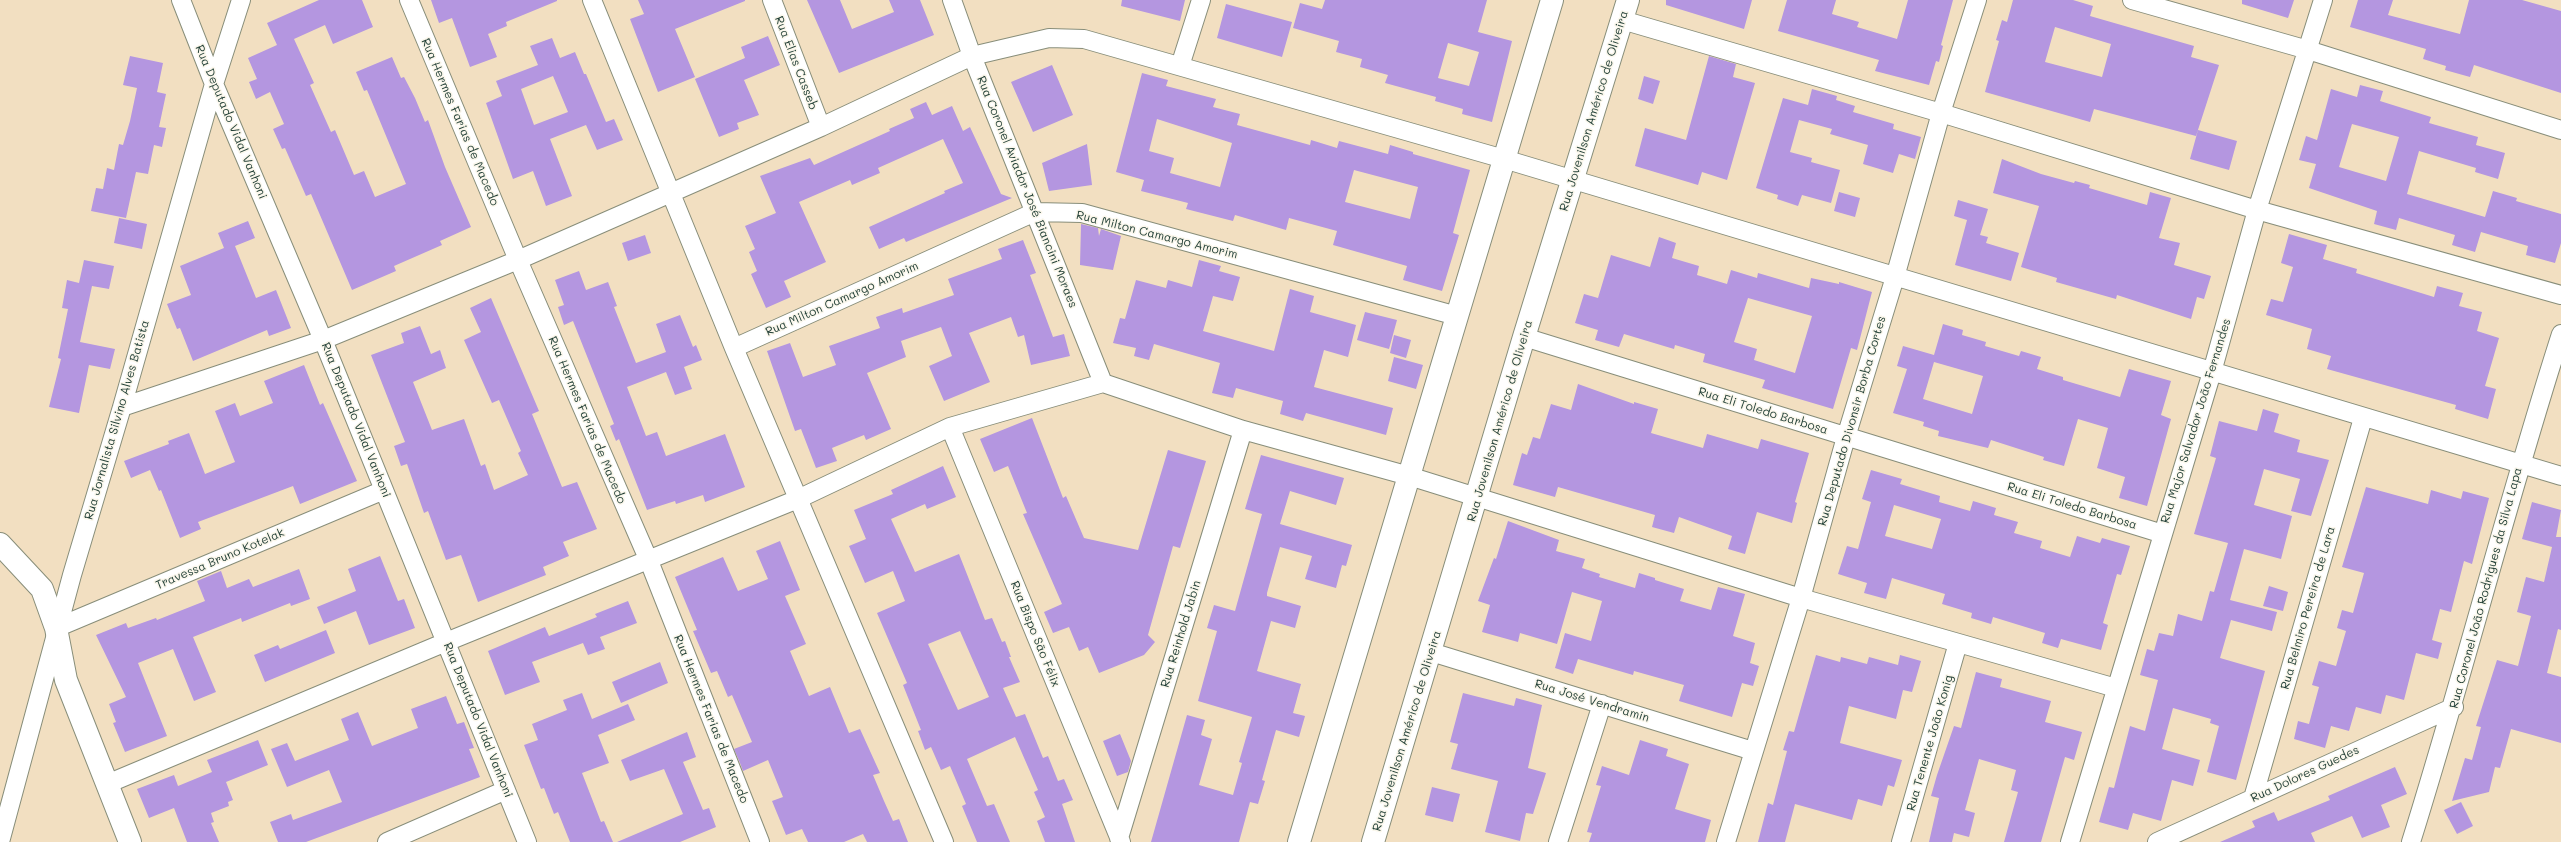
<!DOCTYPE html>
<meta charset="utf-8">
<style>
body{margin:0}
canvas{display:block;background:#f2dfc1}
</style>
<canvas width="2561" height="842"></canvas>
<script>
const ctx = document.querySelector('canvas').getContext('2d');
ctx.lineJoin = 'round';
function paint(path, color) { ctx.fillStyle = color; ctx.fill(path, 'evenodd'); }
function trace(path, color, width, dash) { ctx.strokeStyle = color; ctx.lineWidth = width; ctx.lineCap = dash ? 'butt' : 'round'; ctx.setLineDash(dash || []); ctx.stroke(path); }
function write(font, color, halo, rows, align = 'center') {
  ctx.font = font + ' Mali,sans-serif'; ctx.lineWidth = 3; ctx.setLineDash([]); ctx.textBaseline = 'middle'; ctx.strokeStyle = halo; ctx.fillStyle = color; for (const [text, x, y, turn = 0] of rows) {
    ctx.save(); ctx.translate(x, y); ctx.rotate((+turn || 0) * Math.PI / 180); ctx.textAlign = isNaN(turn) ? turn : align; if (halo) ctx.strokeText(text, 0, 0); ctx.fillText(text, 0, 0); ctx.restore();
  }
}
paint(new Path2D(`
 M319 0H362L373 27 333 44 325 25 294 39 314 83 310 85 331 132 335 130 354 175 364 171 375 197 406 184 367 90 364 91 356 72 392 57 401 78 404 77 415 98 425 122 428 120 445 167 471 227 440 241 442 245 394 266 396 271 352 290 311 194 306 196 285 148 282 149 273 129 284 124 270 92 256 99 249 82 257 79 248 58 277 45 267 23Z
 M431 0H557V1L506 22 507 26 488 34 497 57 470 67 452 18 439 23Z
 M638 0H745V1L675 29 695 77 658 92 630 19 644 14Z
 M807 0H840L852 29 894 12 889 0H920L934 35 839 73Z
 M1122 0H1185L1180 21 1121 6Z
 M1325 0H1487L1478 32 1512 41 1492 122 1462 114 1463 109 1435 101 1436 97 1385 83 1388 75 1360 67 1362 59 1336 52 1339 41 1293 28 1300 3 1322 9ZM1448 43 1479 52 1469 86 1438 78Z
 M1666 0H1752L1744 29 1666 5Z
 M1787 0H1836L1832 14 1859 22 1857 27 1897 39 1908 0H1953L1941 45 1943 46 1939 62 1936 61 1929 85 1875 71 1879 60 1778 31Z
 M2013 0H2073L2093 6 2090 16 2194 46 2191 57 2219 65 2196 136 2094 109 2090 122 1985 92 1999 41 1996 40 2002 20 2007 22ZM2055 27 2111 44 2102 77 2045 62Z
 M2242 0H2294L2288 18 2242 4Z
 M2358 0H2393L2388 15 2460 34 2469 0H2522L2561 11V93L2474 65 2470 77 2445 70 2446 66 2423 59 2426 49 2350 27Z
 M1226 4 1292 22 1282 57 1217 38Z
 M768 36 780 65 744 80 759 115 737 123 739 129 719 137 695 79 745 58 741 47Z
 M552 38 560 58 575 52 584 74H586L606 122 614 119 623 140 597 150 586 125 550 139 572 196 546 206 533 171 513 179 486 103 502 96 496 81 538 65 530 46ZM553 76 568 112 534 125 521 89Z
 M130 56 163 63 157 92 166 94 159 127 166 128 162 147 154 145 148 174 136 172 126 218 91 211 96 188 103 189 107 168 114 170 119 144 123 145 130 121 137 88 123 85Z
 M1709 56 1736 64 1733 77 1755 83 1727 180 1702 172 1698 185 1635 166 1645 128 1686 140Z
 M1052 65 1073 115 1033 132 1011 82Z
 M1142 73 1168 80 1166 86 1216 99 1213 107 1240 114 1237 125 1310 145 1311 140 1337 148 1339 141 1388 154 1390 145 1413 152V154L1470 170 1453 233 1459 235 1442 291 1403 280 1407 266 1333 245 1337 231 1289 218 1286 230 1235 215 1233 221 1186 209 1188 203 1141 191 1144 180 1116 172ZM1157 119 1232 143 1220 187 1170 173 1174 158 1149 151ZM1354 170 1418 187 1410 219 1345 202Z
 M1644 76 1660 81 1653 104 1638 99Z
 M2360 85 2383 91 2380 101 2431 117 2429 123 2478 137 2476 145 2505 153 2498 179 2475 172 2476 168 2419 151 2407 194 2485 217 2493 191 2517 198 2516 201 2561 214V243L2555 263 2526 255 2528 246 2481 232 2475 252 2452 245 2455 235 2399 218 2396 230 2374 224 2377 211 2309 188 2316 164 2299 160 2306 136 2317 140 2331 89 2357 97ZM2352 124 2399 137 2386 181 2339 167Z
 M1812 89 1837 96 1836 100 1855 106 1853 112 1894 124 1893 129 1921 137 1915 159 1899 154 1893 173 1863 164 1868 145 1830 134 1832 129 1799 120 1790 152 1812 158 1811 162 1840 170 1831 203 1802 195 1798 206 1777 199 1778 195 1756 188 1783 98 1808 105Z
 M926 102 932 115 952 106 963 131 970 127 1001 194 1012 198 906 242 904 238 879 249 869 227 945 193 944 191 963 183 943 139 878 168 880 173 852 185 850 180 799 202 826 262 784 281 791 297 766 308 751 274 757 271 749 252 755 249 745 226 776 213 760 176 810 158 814 165 890 131 889 129 914 118 910 109Z
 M2198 130 2237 141 2229 170 2190 159Z
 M1087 144 1092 185 1049 191 1042 163Z
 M2002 159 2041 174 2074 183 2075 181 2090 185 2089 188 2147 205 2150 192 2171 198 2159 238 2180 243 2174 265 2211 276 2204 299 2197 297 2191 319 2117 295 2116 299 2056 282 2057 278 2021 267 2039 206 1993 193Z
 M1839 192 1860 198 1855 217 1834 211Z
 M1958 200 1988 209 1980 235 1988 237 1986 243 2019 253 2011 281 1955 265 1967 220 1954 216Z
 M119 218 147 224 142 249 114 243Z
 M248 221 255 238 235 246 256 298 276 290 291 328 269 336 267 330 193 361 180 328 177 329 167 304 191 295 180 266 224 248 218 233Z
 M1081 224 1098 228 1099 236 1101 229 1121 236 1113 270 1080 265Z
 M2289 234 2327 245 2323 259 2357 269 2356 273 2434 297 2437 286 2463 293 2459 306 2482 312 2477 331 2499 338 2485 386 2496 389 2488 419 2455 409 2456 405 2327 369 2331 356 2307 349 2312 329 2266 315 2271 299 2283 302 2293 267 2281 263Z
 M645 235 651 253 628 261 622 243Z
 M1659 237 1676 243 1672 258 1699 266 1697 275 1727 284 1731 270 1757 278 1758 273 1809 288 1811 278 1839 284V282L1872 292 1857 350 1851 348 1833 409 1762 388 1765 380 1703 362 1705 354 1675 345 1674 349 1624 334 1619 347 1595 340 1598 330 1575 323 1584 294 1598 298 1611 255 1650 267ZM1748 298 1812 316 1795 373 1754 360 1757 349 1734 342Z
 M1023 240 1036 273 1030 275 1053 337 1064 334 1070 356 1031 365 1024 335 1018 337 1011 317 969 333 990 382 944 401 929 366 952 356 941 327 901 341 906 357 867 373 891 429 866 440 864 435 832 448 837 461 816 468 801 429 795 431 767 351 790 343 803 377 836 365 829 346 880 328 876 317 902 308 903 313 954 295 948 279 1002 259 998 249Z
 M84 260 114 266 109 289 92 286 80 342 115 349 110 369 89 365 79 413 49 407 61 359 58 358 68 309 62 308 67 280 79 283Z
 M1199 260 1221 266 1219 271 1240 277 1233 301 1213 296 1203 331 1274 351 1290 289 1314 296 1310 312 1356 325 1348 357 1324 350 1314 387 1393 408 1386 435 1306 413 1303 421 1280 414 1283 401 1236 388 1233 398 1212 393 1220 363 1154 344 1149 360 1134 356 1136 348 1113 343 1120 318 1125 319 1136 280 1166 288 1168 280 1192 287Z
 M579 271 586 290 608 282 617 306 614 307 636 363 666 352 656 324 680 315 693 347 696 345 702 360 684 367 692 389 675 395 666 372 627 387 646 436 657 432 666 456 725 434 745 487 705 502 703 495 676 504 675 501 647 510 619 439 616 441 610 426 614 424 573 321 564 325 558 307 564 305 555 280Z
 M491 298 539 411 532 414 562 487 577 482 597 529 563 542 569 556 543 567 546 575 478 602 461 555 446 560 428 511 424 513 407 464 401 466 394 446 405 442 371 355 404 343 401 333 420 326 431 354 440 350 446 368 413 382 432 430 464 419 481 466 485 464 494 490 528 475 518 453 521 451 499 400 492 403 464 340 481 332 470 308Z
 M1365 312 1397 320 1389 349 1357 340Z
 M1943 324 1963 330 1962 335 1986 342 1985 346 2019 356 2021 351 2041 357 2037 369 2063 377V380L2120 397 2129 369 2171 381 2161 415 2171 419 2147 506 2119 498 2125 477 2097 468 2108 428 2078 419 2064 466 2043 460 2044 457 1991 440 1988 448 1938 436 1939 431 1923 426 1924 422 1893 413 1907 369 1897 366 1903 346 1934 355ZM1934 362 1983 376 1972 414 1923 399Z
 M1394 335 1411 340 1406 358 1390 353Z
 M1394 357 1423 365 1416 389 1388 381Z
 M304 365 320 405 323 403 357 481 300 504 293 486 198 522 201 529 180 538 161 490 159 491 150 470 131 478 124 461 169 444 168 441 189 433 205 474 235 462 215 411 235 403 240 416 273 403 264 381Z
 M1578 384 1634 404V402L1658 409 1651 433 1703 448 1707 434 1758 449 1761 439 1809 453 1795 502 1797 503 1792 523 1757 512 1745 554 1728 549 1732 536 1679 517 1674 533 1652 527 1655 515 1558 487 1555 497 1513 485 1522 453 1527 455 1533 437 1540 439 1551 404 1571 410Z
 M2263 409 2279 414 2274 432 2300 440 2297 452 2329 460 2311 516 2291 511 2300 479 2264 469 2254 505 2292 516 2281 559 2244 549 2230 600 2277 612 2272 631 2231 620 2220 658 2265 671 2236 780 2207 772 2219 726 2210 723 2211 719 2173 708 2162 749 2200 760 2193 786 2172 780 2161 821 2133 813 2128 830 2099 822 2109 787 2114 788 2130 726 2145 731 2158 680 2140 675 2147 649 2154 651 2159 633 2173 636 2178 614 2202 621 2210 591 2214 592 2228 543 2194 534 2216 458 2210 456 2219 421 2257 431Z
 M1032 418 1063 498 1066 496 1084 538 1138 550 1168 450 1206 461 1180 548 1173 546 1148 635 1155 642 1144 655 1099 673 1088 647 1079 651 1069 627 1053 633 1044 612 1062 604 1023 514 1027 513 1008 466 994 472 980 439Z
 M1261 455 1344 478 1336 505 1290 491 1280 524 1352 545 1346 566 1342 565 1336 588 1305 579 1312 556 1280 547 1267 593V596L1301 606 1295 628 1271 621 1257 671 1301 684 1293 713 1305 716 1299 737 1276 730 1262 780 1265 781 1258 804 1250 802 1239 842H1151L1187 715 1205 720 1201 735 1212 739 1199 785 1233 795 1242 763 1239 762 1252 717 1198 701 1217 631 1207 628 1214 605 1235 611 1262 514 1245 509Z
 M943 466 956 497 927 509 925 504 891 519 915 572 959 554 985 620 992 618 1002 642 1005 641 1011 657H1009L1020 682 1003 688 1016 717 1025 714 1043 758 1048 756 1058 781 1064 779 1073 800 1062 804 1075 842H1045L1037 821 1045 817 1034 792 1038 790 1015 737 967 759 987 806 994 804 1010 842H977L962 806 966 804 950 766 941 770 931 747 925 750 918 731 921 730 903 685 907 683 877 613 905 601 893 571 865 583 849 546 866 539 854 510 893 494 891 490ZM960 631 989 697 958 710 928 644Z
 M1871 470 1902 479 1900 484 1940 496 1939 502 1970 511 1973 501 1996 508 1994 515 2018 522 2014 533 2042 541 2040 548 2070 557 2077 536 2100 543 2102 538 2130 546 2121 575 2117 574 2103 623 2108 625 2101 650 2061 639 2058 648 2042 643 2045 633 1993 617 1991 624 1971 618 1972 613 1942 604 1945 594 1892 578 1886 599 1864 593 1867 583 1838 574 1847 546 1858 549 1871 502 1862 499ZM1894 505 1941 519 1932 549 1885 536Z
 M2366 487 2428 504 2431 490 2461 499 2463 491 2489 498 2472 564 2464 561 2451 612 2440 609 2432 640 2442 643 2438 659 2416 653 2404 700 2386 695 2381 714 2356 707 2349 731 2331 726 2325 748 2294 739 2298 721 2309 724 2319 687 2312 685 2319 661 2336 666 2346 631 2337 628 2342 610 2353 613 2364 573 2342 567Z
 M2532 502 2561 510 2556 537H2561V630L2558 629 2547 673 2561 677V743L2511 729 2500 768 2495 767 2489 792 2452 801 2465 758 2472 760 2481 727 2476 726 2497 660 2518 666 2531 616 2517 612 2526 577 2544 582 2552 547 2522 539Z
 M1508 521 1559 540 1556 551 1585 559 1582 568 1600 574 1599 577 1635 588 1639 573 1655 578V580L1684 589 1680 601 1711 610 1718 587 1745 594 1733 636 1755 643 1750 663 1759 666 1753 686 1742 683 1732 717 1679 701 1684 685 1634 671 1633 675 1578 659 1573 674 1555 668 1565 633 1591 641 1602 601 1572 592 1557 644 1520 633 1518 642 1482 632 1490 605 1478 601 1494 558 1496 559Z
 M780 541 800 590 785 596 806 644 790 651 809 696 830 687 849 733 860 729 880 773 873 775 884 801 893 821 899 819 908 842H867L863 834 844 842H808L802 829 786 835 772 801 783 797 768 760 743 771 740 763 734 749 752 742 732 695 728 697 717 671 711 673 693 631 697 630 675 577 723 557 738 591 768 579 756 551Z
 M380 556 398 601 404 599 415 628 369 645 356 611 324 624 317 607 356 591 348 569Z
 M299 569 310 599 291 606 290 603 242 622 241 618 193 637 216 692 194 701 173 649 138 663 167 736 125 752 113 723 116 722 109 704 126 697 96 635 126 623 128 628 156 618 157 620 205 601 197 581 221 571 227 588 249 579 253 587Z
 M2269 586 2288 592 2283 611 2263 606Z
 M628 601 637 623 600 637 605 649 588 655 583 643 532 662 540 682 505 695 488 651 545 627 549 636 597 617 595 614Z
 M326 630 335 653 265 682 254 655 278 645 280 649Z
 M1816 655 1840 662 1841 657 1867 664 1869 657 1898 665 1900 655 1921 661 1912 692 1903 690 1896 719 1849 706 1840 743 1902 760 1894 787 1888 785 1882 806 1858 799 1852 820 1795 804 1785 842H1758L1768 803 1773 805 1787 751 1783 750 1789 731 1794 732Z
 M660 662 668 683 621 703 612 682Z
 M1976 672 2002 679 2000 687 2051 701 2045 722 2082 732 2074 760 2065 757 2041 842H2004L2018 792 2011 790 2016 770 1979 759 1965 810 1975 813 1969 837 1954 833 1952 842H1929L1939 798 1931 796 1937 775 1954 726 1961 728Z
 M582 693 592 719 628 704 635 720 598 735 609 763 582 773 601 822 604 821 613 842H570L558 812 554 814 544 788 541 789 524 745 538 740 532 724 567 710 563 700Z
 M1463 693 1514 706 1516 698 1542 705 1528 768 1546 773 1533 814 1526 813 1520 841 1485 832 1498 781 1451 769 1458 744 1450 742Z
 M446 696 457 724 464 722 474 748 469 749 480 777 306 842H278L270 822 291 814 293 820 342 802 329 770 287 787 271 749 287 743 295 761 349 740 341 719 358 712 372 746 418 728 411 709Z
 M687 732 696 757 683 762 703 810 709 808 716 827 680 842H617L683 814 664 769 630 781 621 760Z
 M1120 734 1131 761 1128 772 1117 776 1103 741Z
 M258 740 268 765 226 782 233 800 228 802 229 806 211 813 214 822 211 823 219 842H187L174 808 149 818 137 789 174 775 178 786 212 772 207 760Z
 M1640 740 1668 749 1666 756 1689 764 1675 809 1711 820 1705 842H1589L1592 833 1587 832 1601 786 1596 785 1602 766 1629 775Z
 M2395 767 2407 794 2381 805 2390 827 2362 838 2352 816 2311 833 2315 842H2220L2255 827 2252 821 2274 812 2278 821 2330 800 2328 796Z
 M1432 787 1460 794 1453 822 1425 815Z
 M2461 802 2473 826 2457 834 2444 810Z`), '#b496e0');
const minor = new Path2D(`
 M181 0 214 84 323 340 527 842
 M409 0 518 260 649 561 760 842
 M592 0 734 348 944 842
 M772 0 821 127
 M952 0 972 56 1103 383
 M2132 0 2308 50 2561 130
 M1622 20 1941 113 2257 210 2561 295
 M1180 66 1201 0
 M1524 337 2163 534
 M734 348 1035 212 1082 213 1457 316
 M122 407 323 340 518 260 821 127 972 56 1049 38 1084 39 1504 159 2561 476
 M950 427 1121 842
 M56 628 384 490
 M1431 652 1753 751
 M107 784 446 642 798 499 950 427 1103 383 1243 430 1409 476 1801 598 2116 688
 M2253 798 2363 418
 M1119 838 1243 430
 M0 842 72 575 122 407 214 84 241 0
 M387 842 506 790
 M1558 842 1602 704
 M1726 842 1801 598 1846 437 1895 277 1941 113 1977 0
 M1901 842 1958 643
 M2070 842 2212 372 2257 210 2323 0
 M2157 842 2454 707
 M2411 842C2464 673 2507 502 2561 334`);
const tertiary = new Path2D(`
 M0 544 42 589 56 628 66 680 130 842`);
const secondary = new Path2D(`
 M1299 842 1552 0
 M1373 842 1524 337 1628 0`);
trace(minor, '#888e7a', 20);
trace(tertiary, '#888e7a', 24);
trace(secondary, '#888e7a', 24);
trace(minor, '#fff', 18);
trace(tertiary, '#fff', 22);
trace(secondary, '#fff', 22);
write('12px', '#1f3d34', '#fbf7ec', [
 ["Rua Elias Casseb",796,63,69],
 ["Rua Jovenilson Américo de Oliveira",1594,111,-73],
 ["Rua Deputado Vidal Vanhoni",231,122,67],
 ["Rua Hermes Farias de Macedo",460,122,67],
 ["Rua Coronel Aviador José Biancini Moraes",1027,192,68],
 ["Rua Milton Camargo Amorim",1157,235,14],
 ["Rua Milton Camargo Amorim",842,299,-24],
 ["Rua Eli Toledo Barbosa",1763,411,17],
 ["Rua Jornalista Silvino Alves Batista",117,420,-74],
 ["Rua Deputado Vidal Vanhoni",356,420,68],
 ["Rua Hermes Farias de Macedo",587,420,67],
 ["Rua Jovenilson Américo de Oliveira",1500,421,-74],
 ["Rua Deputado Divonsir Borba Cortes",1852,421,-74],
 ["Rua Major Salvador João Fernandes",2196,421,-73],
 ["Rua Eli Toledo Barbosa",2072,506,17],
 ["Travessa Bruno Kotelak",220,559,-23],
 ["Rua Coronel João Rodrigues da Silva Lapa",2486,588,-75],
 ["Rua Belmiro Pereira de Lara",2308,608,-74],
 ["Rua Bispo São Félix",1035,634,68],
 ["Rua Reinhold Jabin",1181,634,-73],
 ["Rua José Vendramin",1592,701,17],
 ["Rua Hermes Farias de Macedo",711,719,68],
 ["Rua Deputado Vidal Vanhoni",478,720,68],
 ["Rua Jovenilson Américo de Oliveira",1407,731,-73],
 ["Rua Tenente João Konig",1930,743,-74],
 ["Rua Dolores Guedes",2305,774,-25]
]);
</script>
